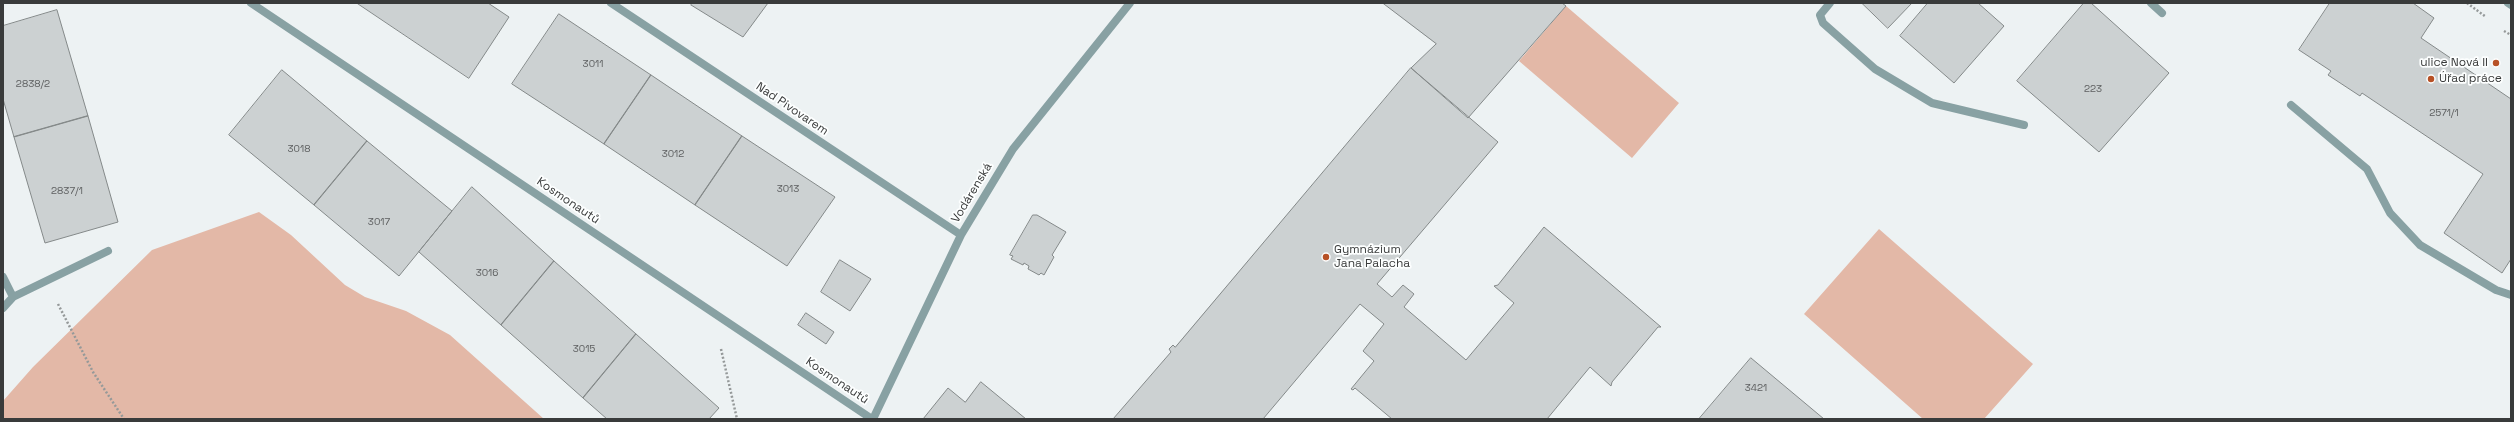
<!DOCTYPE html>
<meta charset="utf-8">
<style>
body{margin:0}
#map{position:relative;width:2514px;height:422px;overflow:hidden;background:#edf2f3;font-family:"Space Grotesk",sans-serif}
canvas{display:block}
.frame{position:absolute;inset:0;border:4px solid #393b3b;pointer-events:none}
</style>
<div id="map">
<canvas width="2514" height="422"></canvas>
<div class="frame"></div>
</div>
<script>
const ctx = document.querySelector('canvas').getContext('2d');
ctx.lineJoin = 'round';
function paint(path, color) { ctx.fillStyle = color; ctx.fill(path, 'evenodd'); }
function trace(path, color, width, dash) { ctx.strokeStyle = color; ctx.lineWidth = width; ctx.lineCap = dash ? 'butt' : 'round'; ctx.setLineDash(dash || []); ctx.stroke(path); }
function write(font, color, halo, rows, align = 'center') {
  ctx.font = font + ' "Space Grotesk",sans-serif'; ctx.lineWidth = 3.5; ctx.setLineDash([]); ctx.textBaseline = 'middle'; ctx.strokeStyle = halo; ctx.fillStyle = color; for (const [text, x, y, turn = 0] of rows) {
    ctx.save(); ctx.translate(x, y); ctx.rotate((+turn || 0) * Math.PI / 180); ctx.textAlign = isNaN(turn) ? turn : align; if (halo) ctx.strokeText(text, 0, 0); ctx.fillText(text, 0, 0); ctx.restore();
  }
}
paint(new Path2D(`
 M1566 6 1679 103 1632 158 1519 61Z
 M259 212 291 235 345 285 365 297 406 311 450 335 544 419H3V401L33 367 152 250Z
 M1879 229 2033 364 1984 419H1923L1804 314Z`), '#e3b8a7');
const building = new Path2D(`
 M357 3H488L509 17 469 78Z
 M693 3H768L743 37 691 5Z
 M1383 3H1562L1566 6 1468 118 1411 68 1436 44Z
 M1862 3H1912L1888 28Z
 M1928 3H1978L2004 26 1954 83 1900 36Z
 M2084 3H2091L2169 73 2099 152 2017 81Z
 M2330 3H2413L2434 18 2421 38 2511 99V259L2502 273 2444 233 2483 174 2362 93 2360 96 2328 75 2331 71 2299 50Z
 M57 10 88 116 14 137 3 99V26Z
 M559 14 651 75 604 144 512 84Z
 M1411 68 1498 142 1377 284 1392 297 1403 285 1414 294 1404 307 1466 360 1514 303 1494 286 1498 285 1544 227 1661 327H1658L1612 382 1611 386 1590 367 1547 419H1392L1355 388 1353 390 1351 389 1374 361 1363 351 1384 324 1360 304 1263 419H1113L1171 352 1169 349 1173 345 1175 347Z
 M282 70 367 141 314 205 229 135Z
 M651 75 742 136 695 205 604 144Z
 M88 116 118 222 45 243 14 137Z
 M742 136 835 197 787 266 695 205Z
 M367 141 452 211 399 276 314 205Z
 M472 187 554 261 501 325 419 252Z
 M1033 215H1037L1066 232 1052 255 1054 257 1044 275 1041 273 1039 275 1028 269 1029 266 1024 263 1023 265 1011 259 1013 256 1010 255Z
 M840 260 871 279 850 311 821 292Z
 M554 261 636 334 583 398 501 325Z
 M806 313 834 332 826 344 798 325Z
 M636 334 719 408 709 419H607L583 398Z
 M1751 358 1824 419H1699Z
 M981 382 1026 419H923L948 388 965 402Z`);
paint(building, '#ccd1d2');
trace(building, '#848989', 1);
trace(new Path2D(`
 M2467 3 2486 17
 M2504 31 2511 35
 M58 304 93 372 124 419
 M721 349 737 419`), '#959999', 2.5, [2, 2]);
trace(new Path2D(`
 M1830 3 1820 15 1823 23 1875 69 1932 103 2024 125
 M2151 3 2162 13
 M2291 105 2367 169 2390 213 2420 245 2496 290 2511 295
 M3 277 13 297
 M3 308 13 297 108 251`), '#88a1a3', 8);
trace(new Path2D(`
 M251 3 872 419
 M611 3 961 235
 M2508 3 2511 5
 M873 419 961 235 1013 149 1130 3`), '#88a1a3', 8);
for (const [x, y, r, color] of [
 [2496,63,4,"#b75126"],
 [2431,79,4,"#b75126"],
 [1326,257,4,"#b75126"]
]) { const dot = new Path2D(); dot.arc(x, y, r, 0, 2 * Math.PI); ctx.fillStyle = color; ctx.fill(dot); trace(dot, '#fdffff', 1.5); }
write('10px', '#5e6061', null, [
 ["3011",593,64],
 ["2838/2",33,84],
 ["223",2093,89],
 ["2571/1",2444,113],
 ["3018",299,149],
 ["3012",673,154],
 ["3013",788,189],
 ["2837/1",67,191],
 ["3017",379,222],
 ["3016",487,273],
 ["3015",584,349],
 ["3421",1756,388]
]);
write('12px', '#393b3b', '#fdffff', [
 ["ulice Nová II",2488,63,"right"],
 ["Úřad práce",2439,79],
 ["Gymnázium",1334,250],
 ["Jana Palacha",1334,264]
], 'left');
write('12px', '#393b3b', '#fdffff', [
 ["Nad Pivovarem",792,109,34],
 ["Vodárenská",972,193,-59],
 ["Kosmonautů",568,201,34],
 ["Kosmonautů",837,381,34]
]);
</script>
